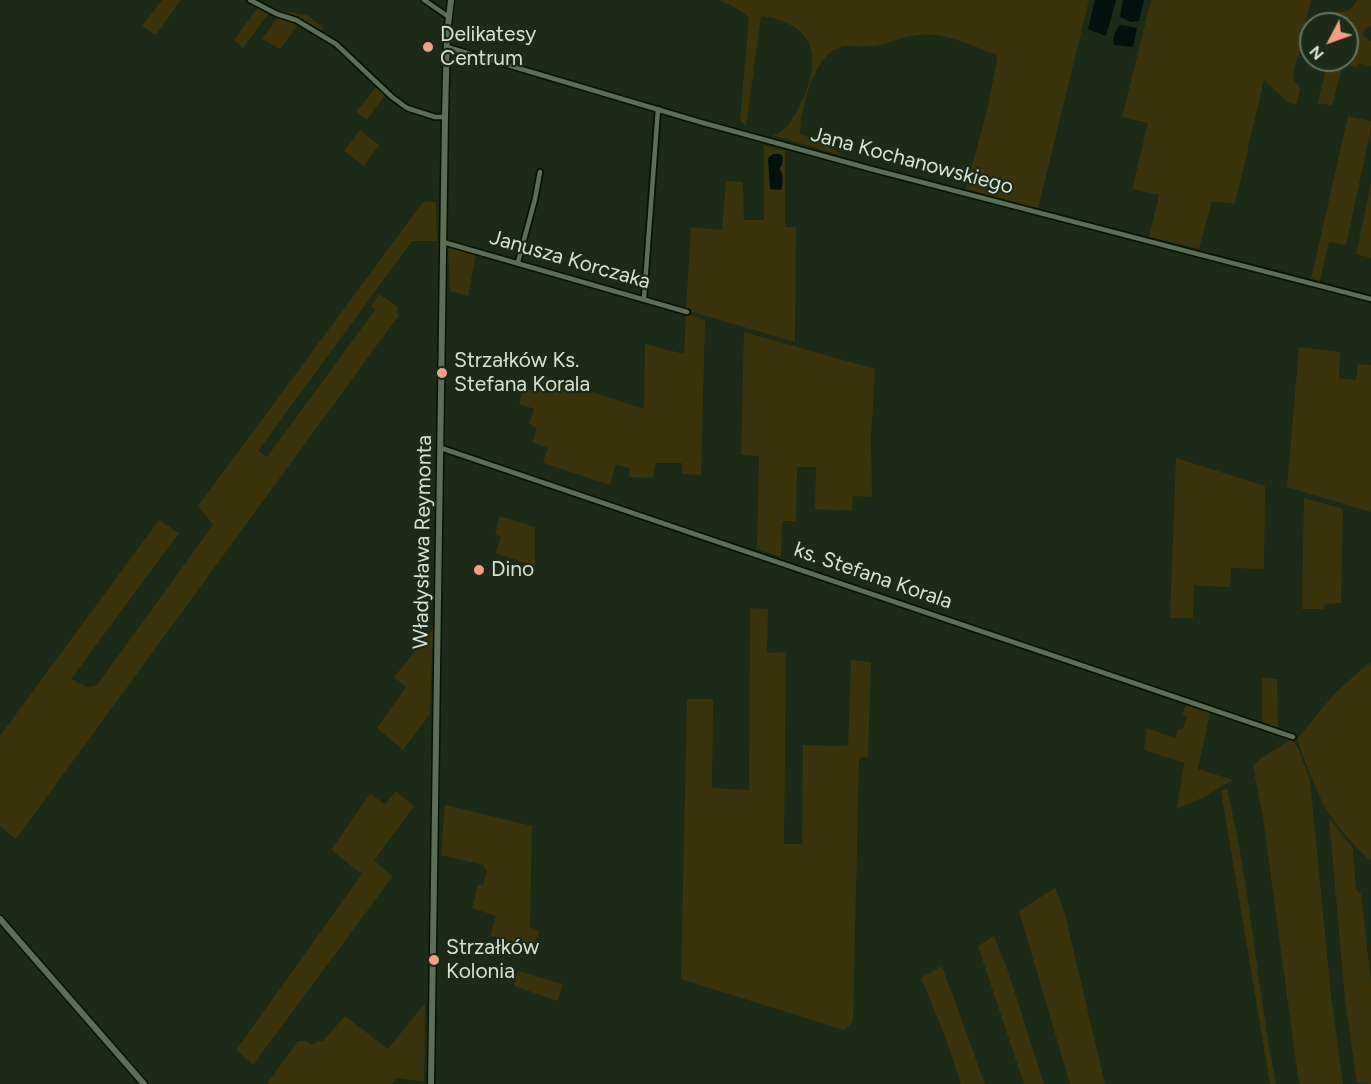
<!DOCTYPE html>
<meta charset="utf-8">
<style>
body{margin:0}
#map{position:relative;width:1371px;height:1084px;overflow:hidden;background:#1b2b17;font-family:Figtree,sans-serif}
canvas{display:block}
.north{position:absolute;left:1299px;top:12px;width:60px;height:60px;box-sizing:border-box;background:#1b2b17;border:2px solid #667463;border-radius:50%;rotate:229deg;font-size:16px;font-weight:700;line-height:24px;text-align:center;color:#d7e1d4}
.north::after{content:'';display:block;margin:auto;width:21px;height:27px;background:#f49e86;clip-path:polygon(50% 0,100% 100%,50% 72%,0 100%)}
</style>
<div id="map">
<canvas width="1371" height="1084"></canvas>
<div class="north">N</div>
</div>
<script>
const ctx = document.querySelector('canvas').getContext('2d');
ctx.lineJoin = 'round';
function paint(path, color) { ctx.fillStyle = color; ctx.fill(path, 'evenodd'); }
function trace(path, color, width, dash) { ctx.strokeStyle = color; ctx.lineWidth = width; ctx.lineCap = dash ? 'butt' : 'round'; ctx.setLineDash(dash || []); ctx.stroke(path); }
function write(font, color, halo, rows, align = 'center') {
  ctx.font = font + ' Figtree,sans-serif'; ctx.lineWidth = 4.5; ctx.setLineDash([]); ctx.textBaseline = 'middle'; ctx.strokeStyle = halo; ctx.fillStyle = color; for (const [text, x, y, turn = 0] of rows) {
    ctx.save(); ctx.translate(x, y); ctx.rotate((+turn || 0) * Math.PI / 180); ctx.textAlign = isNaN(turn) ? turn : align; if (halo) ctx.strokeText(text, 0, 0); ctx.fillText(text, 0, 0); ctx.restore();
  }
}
paint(new Path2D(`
 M162 0H181L156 35 142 26Z
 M719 0H1089L1038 209 966 189 987 110 997 61 996 55C973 46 945 32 920 35 904 36 890 43 875 46 863 47 849 44 838 48 814 56 800 111 800 134L818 140 846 157 772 135C785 133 792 120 798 109 822 64 820 24 761 16L746 127 740 120 749 18 738 9Z
 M1151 0H1311L1300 42V51L1293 72 1294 80 1300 88 1297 105C1284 103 1274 88 1264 80L1235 204 1212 201 1199 249 1149 237 1159 195 1132 189 1148 123 1122 117Z
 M1357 0H1371V27L1370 26 1365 28 1363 36 1371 41V66L1359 63 1358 68 1343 64 1332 106 1324 104H1317L1328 62 1347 60V42L1351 26 1345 20 1330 18 1329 16 1331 12C1343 12 1352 13 1357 0Z
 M258 7 269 13 243 48 234 40Z
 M271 9 307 15 324 28 322 31Z
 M278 17 299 24 280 49 262 39Z
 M377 86 385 95 367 120 356 112Z
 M1348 116 1371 121V128L1346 245 1329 242 1320 281 1311 279Z
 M360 130 379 145 364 166 344 151Z
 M764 145 785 151V227H796L795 342 686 310 691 227 722 230 726 181 743 182 744 220H764ZM773 154H780L783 157 780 170 770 185 769 174Z
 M1371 184V258L1356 254Z
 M423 202H436L437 241H412L258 451 267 457 375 310 371 306 379 294 398 307 396 312 399 315 16 839 0 826V736L159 520 179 533 71 679 87 687 97 685 213 525 198 506Z
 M454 246 476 253 468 296 450 291 448 250Z
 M686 314 705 320 701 475 682 474V463H656L653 478 628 477 630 468 616 465 610 485 543 463 548 448 532 442 537 428 529 424 534 409 519 404 523 388 539 392 544 376 644 409 645 344 684 354Z
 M744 332 875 369 871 439 872 497 853 496 852 511 815 509 816 467H797L796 521H782L781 557 757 549 759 456 741 455Z
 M1299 347 1340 352 1339 378 1356 380 1358 364 1371 365V512L1287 487Z
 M1176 458 1265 486 1264 569 1231 568 1230 587 1201 586 1194 584 1193 618H1170Z
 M1304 498 1343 509 1341 603 1325 604 1323 609H1302Z
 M500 516 535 527V566L495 553 501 537 495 534Z
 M750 608 768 609 767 653 786 652 784 844H802L803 745 848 746 851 660 871 662 868 757 859 758 853 1022 844 1030 681 979 687 699H713L712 788 749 790Z
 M433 629 430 714 403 750 377 728 406 687 394 677Z
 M1370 662 1371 666V861C1352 845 1329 818 1319 795 1311 778 1305 760 1298 742V738L1335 693Z
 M1262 678 1277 679 1278 728 1262 722Z
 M1186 705 1210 713 1198 769 1233 780 1202 798 1177 809 1184 763 1144 750 1147 728 1175 738 1178 729 1182 730 1187 717 1182 715Z
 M1292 739 1299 750 1310 780 1331 995 1343 1084H1300L1298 1077 1263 818 1253 766 1261 758Z
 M1227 788C1250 886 1257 986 1276 1084H1270L1221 791Z
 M396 791 414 806 374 861 393 876 253 1065 236 1050 362 874 331 850 370 794 385 804Z
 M445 805 532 826 530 927 539 931 533 949 490 935 496 916 472 908 478 885H483L487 870 484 869V865L441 855Z
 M1329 818 1353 848 1356 890 1361 894 1371 982V1084L1357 1083 1345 1000Z
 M1055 888 1064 910 1105 1084H1070L1019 911Z
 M994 936 1008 971 1044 1084H1024L978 946Z
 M942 966 985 1084H961L943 1031 921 978Z
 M518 971 563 984 558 1001 514 986Z
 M425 1003 424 1082 397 1078 392 1084H267L298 1041H306L312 1045 318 1041 322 1042 345 1016 388 1049Z`), '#3b330c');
paint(new Path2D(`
 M1095 0H1116L1106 36 1088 29Z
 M1123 0H1144L1139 21 1131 22 1120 17Z
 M1121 25 1137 28 1133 47 1114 45C1112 38 1115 29 1121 25Z
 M773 154H780L783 157 782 165 779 168C784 174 783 183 781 190L770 189 768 158Z`), '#00110e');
const minor = new Path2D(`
 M250 0 277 14 296 20 336 44 392 97 407 108 435 117H445
 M424 0 449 17
 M447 47 700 122 871 169 1371 299
 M443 242 687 312
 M518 262 535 199 540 172
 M644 298 658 109
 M441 448 1293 737`);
const tertiary = new Path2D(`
 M0 919 144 1084
 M431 1084 445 117 447 34 451 0`);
trace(minor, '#051303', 8);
trace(tertiary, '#051303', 9);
trace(minor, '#5c6e57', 4.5);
trace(tertiary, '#5c6e57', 6);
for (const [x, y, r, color] of [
 [428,47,6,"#f49e86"],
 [442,373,6,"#f49e86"],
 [479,570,6,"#f49e86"],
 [434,960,6,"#f49e86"]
]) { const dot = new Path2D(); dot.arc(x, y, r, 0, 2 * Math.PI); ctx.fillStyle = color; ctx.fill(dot); trace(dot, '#1b2b17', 2); }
write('21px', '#d7e1d4', '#1b2b17', [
 ["Delikatesy",440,35],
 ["Centrum",440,59],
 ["Strzałków Ks.",454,361],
 ["Stefana Korala",454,385],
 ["Dino",491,570],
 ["Strzałków",446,948],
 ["Kolonia",446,972]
], 'left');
write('21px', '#d7e1d4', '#1b2b17', [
 ["Jana Kochanowskiego",912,161,15],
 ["Janusza Korczaka",570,260,16],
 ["Władysława Reymonta",423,542,-89],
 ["ks. Stefana Korala",873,576,19]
]);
</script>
